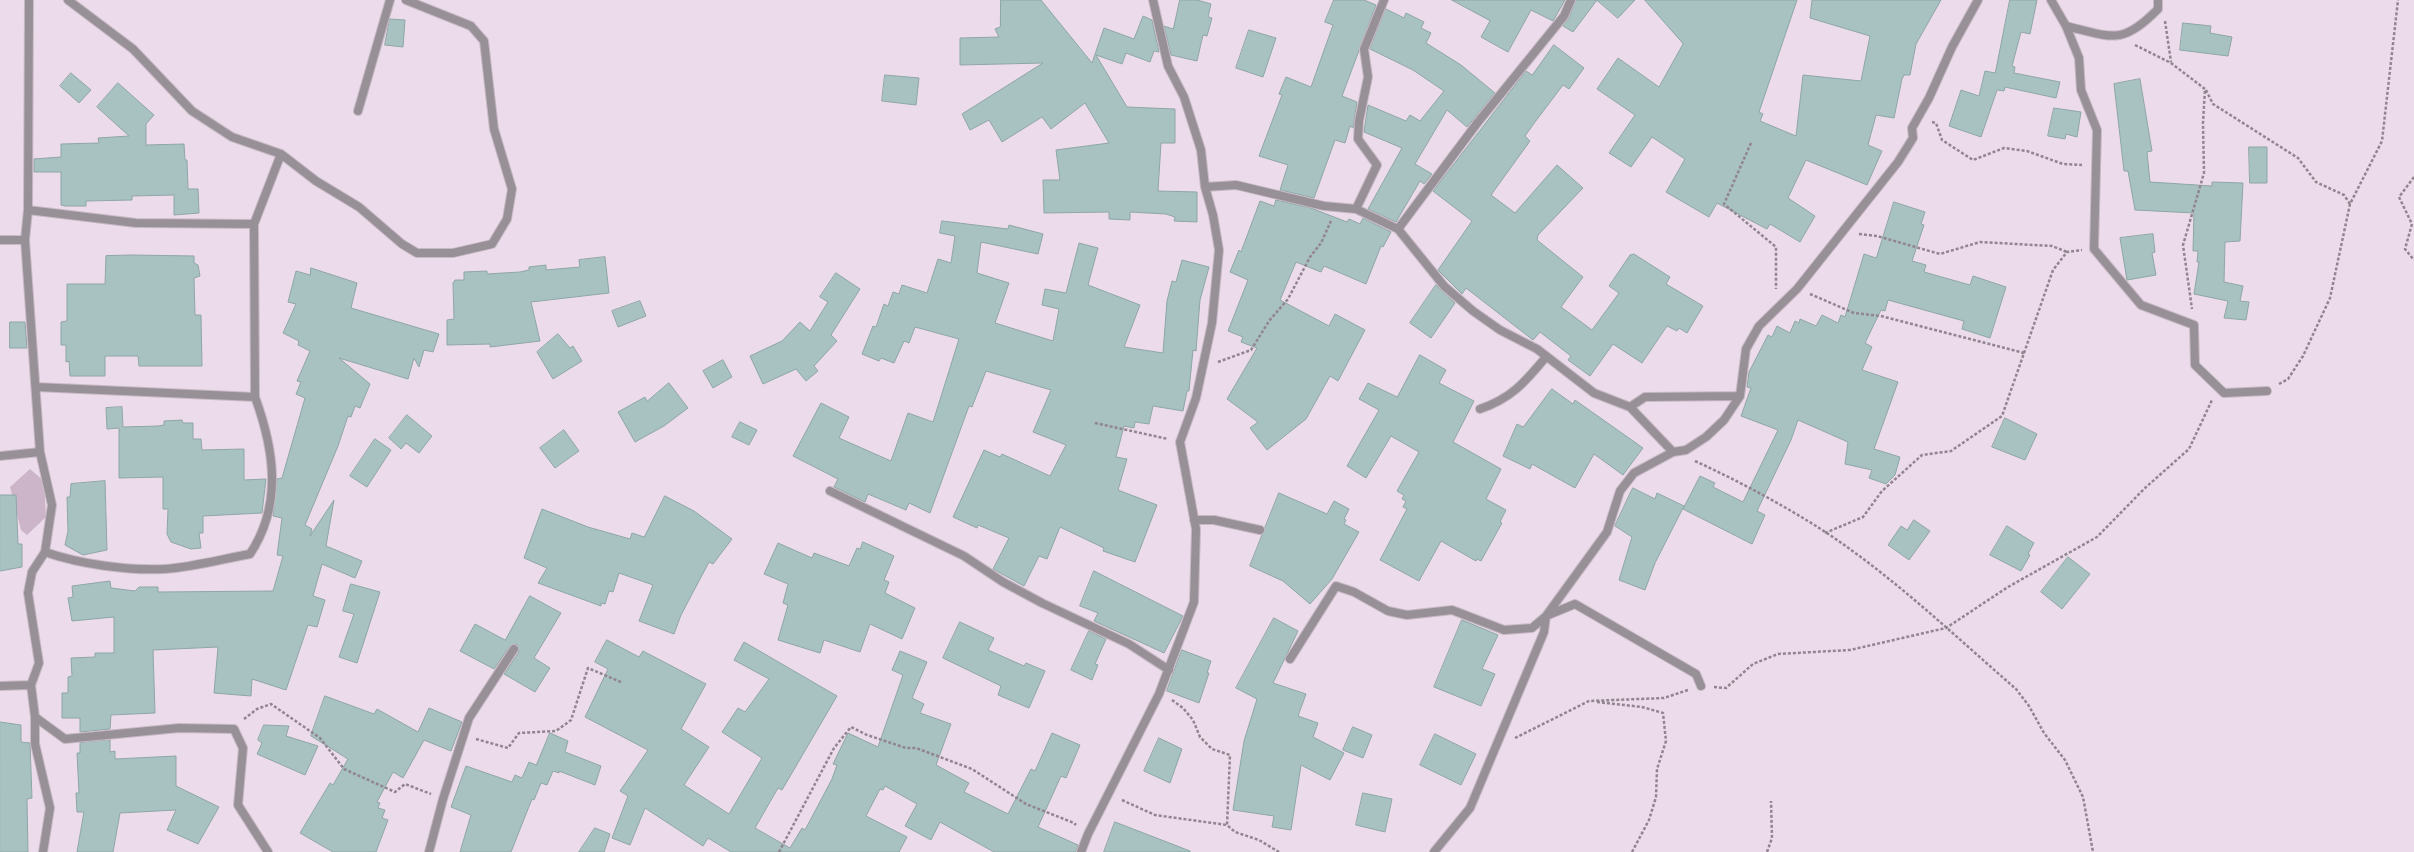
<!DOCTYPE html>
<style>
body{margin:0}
canvas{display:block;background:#ecdbea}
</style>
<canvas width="2414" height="852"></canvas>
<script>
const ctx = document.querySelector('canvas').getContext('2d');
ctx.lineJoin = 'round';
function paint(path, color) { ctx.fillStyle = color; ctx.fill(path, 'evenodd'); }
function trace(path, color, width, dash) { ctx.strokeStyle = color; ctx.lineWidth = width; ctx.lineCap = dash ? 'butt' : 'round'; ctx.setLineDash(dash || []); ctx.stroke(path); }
paint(new Path2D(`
 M30 469 44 481 46 517 27 535 21 530 10 487Z`), '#ccb5c9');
const building = new Path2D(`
 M1001 0H1041L1092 63 1104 28 1134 39 1143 16 1152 20 1159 52 1154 51 1150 62 1126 53 1122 64 1096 55 1127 107 1175 109V143H1161L1158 191 1197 192V222L1174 221 1175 217 1166 214 1130 212V220L1109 219V212L1044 213 1043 180H1060L1056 150 1109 143 1085 103 1051 129 1042 117 1002 142 989 120 970 130 962 114 1043 63 960 65V38L999 37 995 29 1000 27Z
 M1180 0H1197L1211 4 1208 17 1212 18 1207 36 1203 35 1197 61 1171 55 1164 26 1173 29Z
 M1334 0H1364L1376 5 1342 96 1357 102 1353 128 1350 126 1345 143 1335 140 1314 198 1280 190 1288 165 1259 156 1282 95 1279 94 1286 77 1311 87 1333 25 1325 22Z
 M1452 0H1565L1553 21 1531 10 1508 52 1481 37 1490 21Z
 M1576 0H1597L1573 32 1563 26 1569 18Z
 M1597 0H1635L1618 18Z
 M1645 0H1797L1759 112 1763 114 1760 121 1796 136 1803 75 1861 81 1870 36 1810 18 1812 0H1941L1916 44 1910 75H1904L1902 79 1894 118 1876 115 1868 145 1882 151 1867 185 1806 160 1788 198 1815 216 1800 242 1770 224 1767 229 1717 203 1709 217 1666 192 1685 159 1652 137 1631 167 1609 153 1635 115 1597 89 1618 58 1659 87 1683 44Z
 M2010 0H2037L2030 34 2021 32 2012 66 2015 67 2014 73 2060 82 2056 98 2005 87 2004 91 1997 90 1981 137 1949 126 1961 90 1979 96 1985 71 1995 73Z
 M1386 9 1404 18 1406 13 1424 22 1421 28 1431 33 1426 43 1461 65 1495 93 1467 127 1447 110 1415 164 1432 174 1424 184 1420 181 1396 222 1368 209 1402 148 1364 132 1368 105 1406 121 1410 115 1420 121 1444 91 1413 70 1370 49Z
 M390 19 405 20 403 47 385 45Z
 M2183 23 2211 26 2210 33 2232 37 2228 56 2180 50Z
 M1249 30 1276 38 1263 77 1236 68Z
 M1554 45 1584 68 1569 89 1563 85 1535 122 1525 136 1530 141 1491 195 1515 213 1557 165 1583 188 1538 235 1537 240 1583 277 1561 307 1592 330 1619 293 1609 286 1630 255 1634 254 1670 277 1666 284 1703 306 1687 333 1679 328 1677 331 1667 326 1642 363 1613 344 1590 376 1568 360 1571 356 1540 332 1533 340 1466 288 1462 294 1438 270 1472 221 1433 191 1526 71 1532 75Z
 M71 73 91 90 79 103 60 86Z
 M885 75 919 78 916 105 882 101Z
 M2140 79 2152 151 2147 152 2150 182 2212 186V182L2243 183 2240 241 2225 242 2224 282 2243 286 2240 301 2249 302 2246 320 2224 318 2228 301 2194 294 2199 262H2197L2198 251H2193L2194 213 2135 210 2128 171H2124L2114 84Z
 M118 83 154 115 146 124V145L184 144 185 160H187L188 189H198L199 213 174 215V195L132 196V200L86 201V206H65L61 205V172H34V159L61 157V144L99 143 98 138 129 136 97 107Z
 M2054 108 2081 112 2077 137 2066 134 2065 139 2048 136Z
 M2249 147H2267V183H2250Z
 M1276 200 1311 208 1347 222 1349 219 1360 224 1363 218 1391 232 1383 247 1381 246 1366 284 1324 266 1321 272 1296 262 1280 300 1329 326 1335 314 1365 330 1338 381 1330 376 1306 419 1267 450 1250 428 1258 422 1227 399 1257 348 1241 342 1243 337 1228 331 1248 280 1230 272 1239 250 1241 252 1260 201 1274 206Z
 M1894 202 1925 212 1921 224 1924 225 1912 261 1926 265 1924 272 1970 285 1973 276 2006 287 1990 338 1962 329 1964 321 1888 300 1885 311 1881 310 1865 343 1872 347 1862 370 1898 382 1874 449 1900 457 1895 475 1886 484 1869 478 1872 470 1845 464 1848 442 1798 420 1791 440 1757 511 1765 515 1752 544 1683 509 1700 476 1715 483 1713 487 1743 502 1778 430 1741 416 1751 388 1747 387 1749 372 1768 335 1772 337 1777 326 1790 333 1795 321 1799 323 1800 319 1816 326 1822 315 1838 323 1841 315 1845 317 1864 254 1876 258Z
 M942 221 1008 229 1009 225 1043 234 1038 254 981 242 977 273 1009 283 995 323 1053 341 1059 309 1042 305 1045 289 1066 293 1079 243 1098 248 1088 285 1140 305 1124 347 1163 353 1167 301 1172 281 1176 282 1182 260 1209 267 1200 300 1196 351 1193 350 1189 391H1187L1183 411 1153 406 1149 424 1135 422 1134 428 1124 426 1116 457 1127 459 1118 490 1157 505 1135 562 1103 551 1104 548 1060 527 1047 559 1039 556 1024 586 993 569 1009 538 978 525 977 528 953 517 984 450 1000 457 1002 454 1050 476 1066 445 1033 432 1051 390 986 371 972 407 969 406 930 513 909 503 906 510 868 494 865 502 834 487 838 479 793 456 821 403 849 417 839 438 891 461 908 413 933 422 959 339 915 327 909 343 904 341 894 363 881 358 879 361 862 354 873 326 876 327 884 304 888 306 893 292 899 294 902 285 927 293 938 259 951 263 955 236 940 233Z
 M2153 234 2155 252 2152 253 2156 275 2127 280 2120 238Z
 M132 255 194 256V263L198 265 200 276 194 278 195 315H201L202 366H139L138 356H105V376H70L69 361 66 362V345H61V322L67 321V284H105L106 256Z
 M605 257 609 293 531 302 540 341 490 347V344L447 345V320L454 319 453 283 455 280H464V272L487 271V274L520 272 529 270V267L546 265V270L580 267 579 260Z
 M311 268 357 283 351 308 439 334 433 352 424 350 419 367 414 358 408 379 339 358 370 384 360 408 355 406 351 417 348 416 338 446 305 525 312 529 310 536 334 500 326 546 362 561 355 578 322 564 313 596 325 600 317 627 308 625 286 690 252 679 251 696 214 693 218 647 153 650 155 713 111 715 110 729 80 732V718H62V693H68V677L72 676 71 658 95 657V653H114V617L72 621 68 598 73 597 72 586 110 581 111 588 135 591 139 587H158V592L273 591 283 556 277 555 282 518 273 516 277 479 282 478 305 398 296 394 301 382 297 381 310 351 298 345 299 341 283 333 296 304 288 302 296 271 310 275Z
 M836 273 860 289 831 335 837 341 814 366 818 371 806 381 796 369 763 384 750 356 782 341 800 322 810 331 828 302 820 297Z
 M1436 285 1455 303 1431 338 1410 323Z
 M640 301 646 316 618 327 612 311Z
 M10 322H25L27 348H10Z
 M558 334 570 348 573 346 582 361 553 379 537 352Z
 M1420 355 1446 370 1439 383 1474 401 1453 442 1501 469 1486 499 1506 510 1500 522 1502 523 1481 561 1477 559 1476 561 1441 541 1419 581 1380 560 1407 509 1403 507 1406 501 1402 499 1404 495 1397 491 1419 452 1391 436 1366 478 1347 466 1379 410 1359 399 1368 383 1397 397Z
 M723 360 732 377 713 388 703 371Z
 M669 383 688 408 664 426 635 442 618 412 645 397 647 401Z
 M1552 389 1573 404 1575 400 1643 448 1623 475 1594 454 1575 488 1532 464 1530 469 1503 456 1517 424 1523 427Z
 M122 407 123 427 158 426 164 425V421L182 420 183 423H193V439H201L202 450 244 449V480L266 479 262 513 203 516V533H199L201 548 191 549 171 542 167 534 168 509H163V477L119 478V428L107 429 106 408Z
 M407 415 432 436 419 453 406 443 401 449 389 438Z
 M2005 418 2037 434 2025 460 1992 447Z
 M740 422 757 430 749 445 732 437Z
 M564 430 579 451 555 468 540 448Z
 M375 439 391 450 367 487 350 476Z
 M105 481 107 550 83 555 65 545 68 531 67 497H70L71 484Z
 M1633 488 1655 499 1657 493 1684 506 1655 563 1645 590 1619 580 1632 537 1615 526Z
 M1279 493 1327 514 1334 501 1349 509 1344 519 1346 520 1344 524 1359 532 1332 579 1310 604 1283 581 1250 566Z
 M0 495H16L18 544H22V567L0 571Z
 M665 496 694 511 732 539 713 564 709 562 681 615 674 634 639 621 653 585 619 573 613 592 609 591 605 604 601 603V606L538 583 547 568 524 558 542 509 588 527 630 539 632 533 644 537Z
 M1914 520 1930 531 1909 560 1888 545 1901 526 1907 530Z
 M2007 526 2034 543 2028 554 2030 555 2021 571 1990 555Z
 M863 542 894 556 884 580 889 582 885 593 915 608 902 639 870 624 860 652 824 640 820 653 778 640 788 605 783 603 788 584 764 574 778 543 812 558 814 553 849 566 857 548 860 549Z
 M2068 557 2090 574 2062 609 2041 592Z
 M1094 571 1183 616 1164 653 1094 621 1098 613 1080 606Z
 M351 584 380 592 357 663 339 657 354 614 343 611Z
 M530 596 561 613 534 658 550 668 535 692 504 674 519 652 517 644 510 646 494 669 460 651 475 624 505 640Z
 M1274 618 1298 631 1273 683 1306 694 1298 716 1318 723 1313 737 1344 753 1330 780 1301 765 1291 830 1272 827 1274 816 1233 810 1244 741 1257 699 1236 688Z
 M1462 620 1498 635 1482 669 1495 674 1481 706 1434 687Z
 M960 622 994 638 988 650 1024 666 1026 663 1045 671 1029 708 998 695 1001 686 943 658Z
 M1089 631 1106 639 1095 664 1098 665 1092 680 1071 670Z
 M607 640 639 657 643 651 706 684 681 729 709 747 684 785 729 814 762 758 722 732 738 708 745 712 769 679 734 660 744 642 837 696 782 790 778 788 755 828 790 848 802 828 805 830 832 779 837 765 833 764 848 733 878 747 903 675 892 670 900 651 927 662 912 698 924 704 920 713 951 724 936 765 969 783 964 792 1008 814 1031 769 1035 771 1052 733 1080 745 1066 778 1061 776 1038 827 1078 845 1076 852H994L940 822 931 840 905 826 917 804 885 786 883 790 880 789 866 816 907 837 899 852H731L708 838 703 846 645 808 630 845 612 838 628 796 620 791 648 750 585 717 608 669 595 662Z
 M1182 650 1211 661 1207 673H1209L1199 703 1167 691Z
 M325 696 374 714 377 709 418 732 429 708 462 722 451 751 424 740 403 778 393 772 377 802 380 803 378 808 385 810 382 818 388 820 376 852H333L300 833 330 783 333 785 348 759 311 736Z
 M0 722 21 725V742L30 743 32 798 27 799 28 852H0Z
 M264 725 289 726 286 736 318 746 305 775 257 754 262 743 258 740Z
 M1353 727 1372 735 1363 758 1343 750Z
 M550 733 568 741 565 752 601 766 595 785 559 771V773L553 771 547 785 541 783 534 800 532 799 511 852H460L471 815 451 807 466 766 512 782 515 775 522 778 529 762 536 765Z
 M1435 734 1476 754 1461 785 1420 765Z
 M1159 738 1182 749 1170 783 1144 771Z
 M110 740V752L115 751V759L176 756V786L219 807 198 844 167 830 176 810 120 813 113 852H77L84 812H77L76 793H79L77 753H80V743Z
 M1363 793 1392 799 1385 832 1356 825Z
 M1115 822 1190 851V852H1104Z
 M595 828 610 834 604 852H579Z`);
paint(building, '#a8c1c1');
trace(building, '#8ea6a6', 1);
const minor = new Path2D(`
 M29 0 28 210 25 240 40 452 52 505 45 552 32 572 28 593 39 663 31 685 35 717 65 739 179 728 234 729 243 748 238 805 268 852
 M68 0 133 49 192 111 232 137 281 154 316 181 359 207 402 244 417 253H453L492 244 507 219 512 189 494 129 484 41 471 26 406 0
 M2051 0 2066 26C2112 37 2122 46 2158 9V0
 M2066 26 2079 58 2081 90 2097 130 2094 249 2141 305 2194 325 2195 365 2224 393 2267 391
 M358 111 390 0
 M1205 187 1236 185 1324 206 1356 209 1398 229 1444 286 1473 311 1500 330 1537 349 1594 393 1630 407 1673 452 1634 473 1620 491 1607 532 1546 616 1544 632 1470 808 1434 852
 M1356 209 1377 165 1358 139 1359 121 1368 77 1364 49 1384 0
 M28 210 136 223 254 224 281 154
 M254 224 255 397
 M1398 229 1478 122 1564 16 1571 0
 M0 240H25
 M36 387 255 397C274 449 283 504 250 554 222 559 193 567 165 569 129 571 79 564 45 552
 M1630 407 1645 397 1740 396
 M1480 409C1512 398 1525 382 1546 357
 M1673 452 1686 450 1706 437 1724 420 1740 396 1746 349 1759 326 1797 289 1898 162 1913 138 1912 128 1929 98 1952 47 1978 0
 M0 456 40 452
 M830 491 964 556 1003 582 1042 603 1129 644 1169 670
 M1194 520H1214L1260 530
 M1290 659 1336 586 1354 592 1388 611 1407 615 1452 610 1504 630 1532 628 1546 616 1575 604 1696 674 1701 686
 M0 686 31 685
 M35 717V744L50 808 43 852
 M429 852 443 799 469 718 514 649
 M1081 852 1088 834 1159 694 1194 602 1196 529 1180 442 1196 398 1212 323 1219 250 1213 215 1205 187 1201 150 1184 97 1168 66 1153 0`);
trace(minor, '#c8b9c6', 10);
trace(new Path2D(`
 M2165 21 2171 62
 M2135 45 2171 63 2205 89 2203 123 2204 173 2183 245 2192 309
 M2206 90 2213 104 2298 158 2316 182 2344 195 2350 204
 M1932 122 1936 123 1942 140 1973 160 2004 148 2027 151 2063 164 2082 165
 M1751 143 1724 204 1776 247V289
 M2414 177 2399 197 2412 224 2405 249 2414 260
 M1859 234 1877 236 1940 254 1980 242 2052 246 2067 252
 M1810 294 1854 313 1881 316 2024 353
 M1218 362 1251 350 1269 321 1288 299 1310 257 1321 243 1331 221
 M2279 384 2288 379 2303 356 2330 298 2350 204 2382 141 2398 0
 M1095 423 1168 439
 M1695 461C1732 478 1768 497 1803 518 1880 564 1948 630 2016 689L2029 706 2044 733 2065 760 2083 797 2093 852
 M1825 533 1863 517 1882 491 1922 455 1951 451 2002 416 2053 270 2067 252 2082 250
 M1714 687 1726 688 1753 664 1778 654 1850 650 1946 628 2008 587 2097 537 2145 488 2189 449 2212 400
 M1172 700 1183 708 1193 720 1200 737 1212 749 1230 755 1227 825 1235 832 1259 840 1279 852
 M1597 702 1642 707 1663 713 1666 741 1657 769 1656 797 1649 820 1632 852
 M244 719 257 709 271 704 320 738 344 769 395 792 405 784 431 794
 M1515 738 1589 701 1664 698 1688 690
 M476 739 508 748 519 733 556 731 571 720 588 668 621 682
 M1122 800 1155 815 1227 825
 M779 852 834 748 851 727 867 735 906 748H916L972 769 1026 804 1074 823 1076 825
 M1767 852 1772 838 1771 801`), '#918590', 2.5, [3, 2]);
trace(minor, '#979096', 8);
</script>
